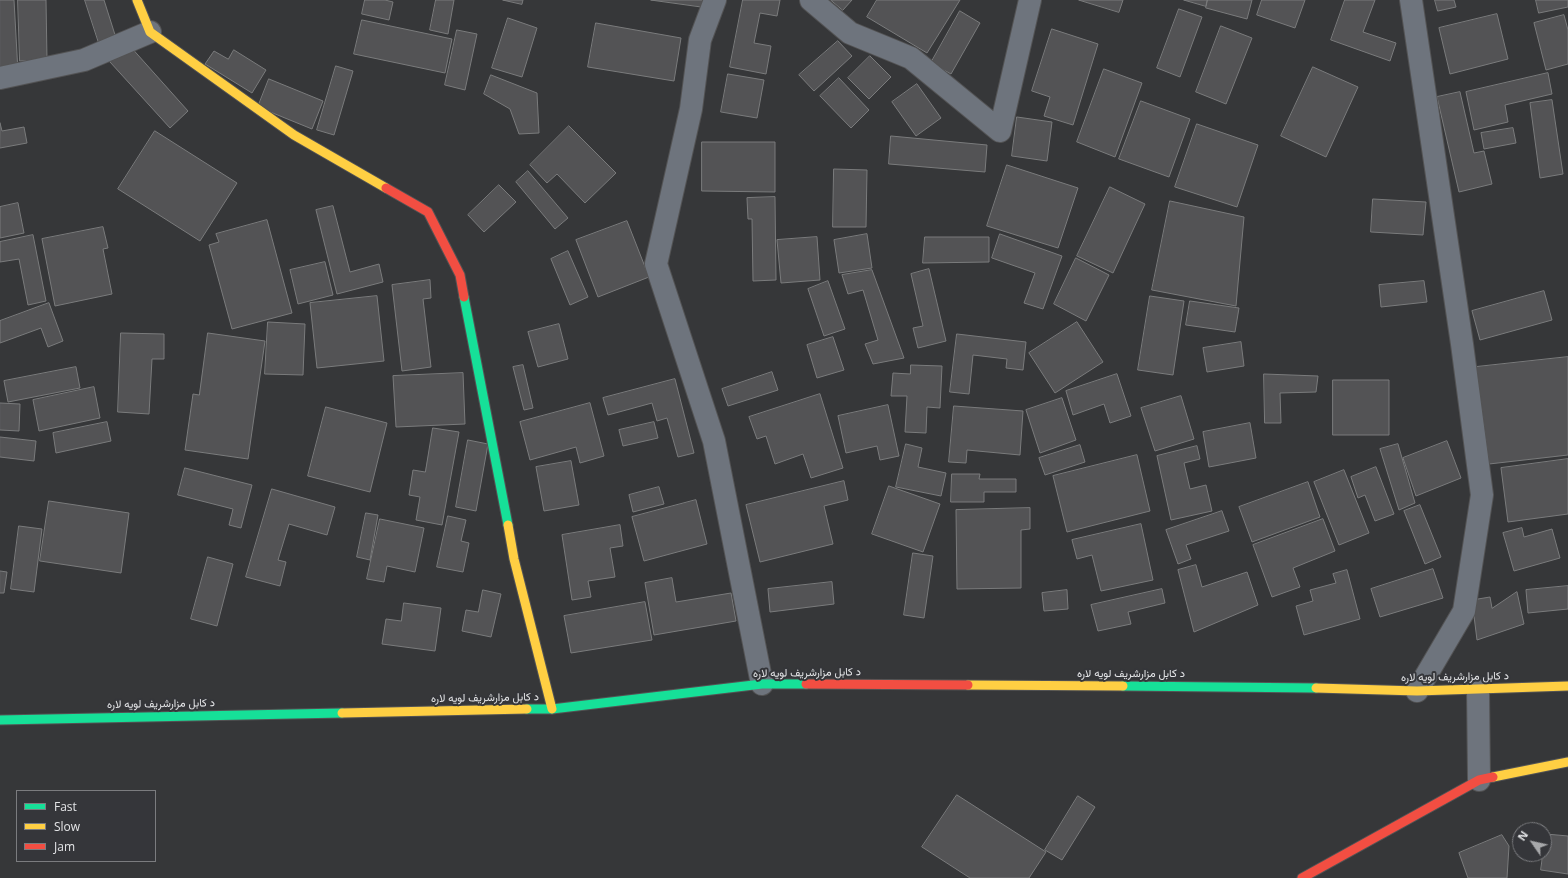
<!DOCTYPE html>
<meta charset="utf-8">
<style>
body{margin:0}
#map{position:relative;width:1568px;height:878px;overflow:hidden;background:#363739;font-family:"Open Sans",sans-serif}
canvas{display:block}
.legend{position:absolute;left:16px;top:790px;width:140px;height:72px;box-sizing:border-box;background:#35363a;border:1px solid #7b7c7f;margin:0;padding:5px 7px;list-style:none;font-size:12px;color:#e4e5e7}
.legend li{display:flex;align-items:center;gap:8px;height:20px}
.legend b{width:20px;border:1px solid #7b7c7f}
.north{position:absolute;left:1512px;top:822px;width:40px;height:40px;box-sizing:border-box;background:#35363a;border:1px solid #7b7c7f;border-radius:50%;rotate:304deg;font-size:11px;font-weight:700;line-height:16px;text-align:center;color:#e4e5e7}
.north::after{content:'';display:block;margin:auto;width:14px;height:18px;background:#a7a8aa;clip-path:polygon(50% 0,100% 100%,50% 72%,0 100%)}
</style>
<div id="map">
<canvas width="1568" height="878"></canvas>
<ul class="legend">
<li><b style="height:5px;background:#16e098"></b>Fast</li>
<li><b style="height:5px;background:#ffcf43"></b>Slow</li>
<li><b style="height:5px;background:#f24e42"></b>Jam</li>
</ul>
<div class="north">N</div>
</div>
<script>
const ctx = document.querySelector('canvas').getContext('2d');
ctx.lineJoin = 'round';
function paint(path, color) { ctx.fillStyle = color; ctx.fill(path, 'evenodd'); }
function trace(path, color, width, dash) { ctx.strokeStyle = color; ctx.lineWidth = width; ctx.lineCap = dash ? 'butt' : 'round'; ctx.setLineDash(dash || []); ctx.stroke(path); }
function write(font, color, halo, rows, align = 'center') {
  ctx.font = font + ' "Open Sans",Vazirmatn,sans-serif'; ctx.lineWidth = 4; ctx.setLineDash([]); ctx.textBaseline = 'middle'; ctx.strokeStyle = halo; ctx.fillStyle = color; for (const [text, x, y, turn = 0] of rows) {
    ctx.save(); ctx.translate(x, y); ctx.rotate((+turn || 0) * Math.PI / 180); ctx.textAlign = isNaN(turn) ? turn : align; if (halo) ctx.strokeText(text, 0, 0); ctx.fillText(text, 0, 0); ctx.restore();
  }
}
const building = new Path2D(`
 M0 0H14L18 72 0 73Z
 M18 0H46L47 60 20 61Z
 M85 0H104L116 38 99 43Z
 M365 0H385L393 2 389 20 362 14Z
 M436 0H454L448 34 430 30Z
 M503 0H523L522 4Z
 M651 0H705L704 7Z
 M743 0H780L777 16 760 13 754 43 771 46 766 74 730 67Z
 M831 0H852L843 10Z
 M877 0H960L927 53 867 17Z
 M1079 0H1123L1119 12Z
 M1184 0H1207L1206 6Z
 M1208 0H1252L1247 19 1206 8Z
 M1262 0H1305L1295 28 1257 15Z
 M1345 0H1375L1363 32 1396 43 1390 61 1331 40Z
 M1435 0H1454L1456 7 1438 11Z
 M1536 0H1568V7L1539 13Z
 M1179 9 1202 17 1180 77 1157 68Z
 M960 11 980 23 951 74 931 63Z
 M1497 14 1508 59 1450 74 1439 28Z
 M1564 15 1568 30V64L1546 70 1534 23Z
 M508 18 537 28 522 77 492 68Z
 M362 20 452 39 445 73 354 54Z
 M596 23 681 38 674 81 588 67Z
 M1221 26 1252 38 1226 104 1196 92Z
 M1052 29 1098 44 1073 125 1044 116 1050 97 1032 91Z
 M457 30 477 34 465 90 445 85Z
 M838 41 852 56 814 91 799 75Z
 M129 45 188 111 170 128 110 62Z
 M234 50 266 70 252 93 205 64 214 51 228 59Z
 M870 56 891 77 869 99 848 78Z
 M336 66 353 71 334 135 317 130Z
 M1313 67 1358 87 1326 157 1281 136Z
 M1104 69 1142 83 1115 157 1077 142Z
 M1548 73 1552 94 1505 105 1508 122 1474 130 1466 92Z
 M728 74 764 80 757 118 721 112Z
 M491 75 537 93 539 133 519 134 510 109 484 94Z
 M839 78 869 110 851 128 820 96Z
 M269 79 323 101 312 129 258 107Z
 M917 84 941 118 916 136 892 102Z
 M1460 92 1474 153 1484 151 1492 184 1459 192 1437 97Z
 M1552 100 1563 174 1540 178 1530 103Z
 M1141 101 1190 119 1169 177 1119 159Z
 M1017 117 1052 122 1047 161 1012 156Z
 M0 123 2 131 24 127 27 143 0 148Z
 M1197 124 1258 145 1237 207 1175 187Z
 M569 126 616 173 585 203 557 174 547 183 530 165Z
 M1513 128 1516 143 1484 149 1481 133Z
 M155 131 237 183 200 241 118 189Z
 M891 136 987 145 985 172 889 164Z
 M702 142H775V192L702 191Z
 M1007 165 1078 188 1058 248 987 226Z
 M834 169 867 170 866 227H833Z
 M528 171 568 218 555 229 516 182Z
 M499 185 516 202 484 232 468 215Z
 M1110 187 1145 204 1113 273 1077 256Z
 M775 197 776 280 753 281 752 219H748L747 198Z
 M1373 199 1426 202 1423 235 1371 232Z
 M1170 201 1244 217 1236 306 1152 290Z
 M18 203 24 233 0 238V207Z
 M333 206 350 272 379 264 383 282 337 294 316 210Z
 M267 220 292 313 232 329 209 245 219 242 216 234Z
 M627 221 649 277 598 297 576 240Z
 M103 227 108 248 103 249 112 294 55 306 42 239Z
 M867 234 872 268 839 273 834 240Z
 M1000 234 1062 256 1043 309 1024 303 1035 273 992 258Z
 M33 235 46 301 28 305 19 259 0 262V242Z
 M817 237 820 280 781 283 777 240Z
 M925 237H989V262L923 263Z
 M568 251 588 297 570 305 551 259Z
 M1076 258 1109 275 1086 321 1054 304Z
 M325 262 333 295 298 304 290 270Z
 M929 269 946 341 918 348 913 328 923 326 911 274Z
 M872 270 904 358 873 364 865 344 878 340 863 290 848 294 842 275Z
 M430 280 431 298 423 299 431 367 402 371 392 285Z
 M828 281 845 329 824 336 808 289Z
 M1424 281 1427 302 1381 307 1379 285Z
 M1544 291 1552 320 1480 340 1472 311Z
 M377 296 384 361 317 368 310 303Z
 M1150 296 1184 301 1173 375 1138 370Z
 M1190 301 1239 308 1235 332 1186 325Z
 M49 303 63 341 48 347 41 328 0 343V321Z
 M268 322 305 324 303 375 265 374Z
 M1077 322 1103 362 1055 393 1029 353Z
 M559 324 568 359 538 367 528 332Z
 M121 333 164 334V359H152L149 414 118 412Z
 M208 333 265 341 248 459 185 450 193 394 199 395Z
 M957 334 1026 342 1023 370 1006 368 1007 359 973 355 969 394 950 392Z
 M833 337 844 370 817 378 807 345Z
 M1241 342 1244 366 1207 372 1203 348Z
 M1568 357V455L1489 464 1476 367Z
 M523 365 533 408 524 410 513 367Z
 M911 365 942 366 940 408 927 407 926 433 905 432 907 396H891L893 373 910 374Z
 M76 367 80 388 8 402 4 381Z
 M772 372 778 390 728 406 722 389Z
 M463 373 465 424 396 427 393 376Z
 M1117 374 1131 416 1110 423 1104 404 1073 415 1066 391Z
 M1264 374 1318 376 1316 392 1280 393 1281 423H1265Z
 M675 379 694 453 678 457 667 418 657 421 652 403 608 415 603 398Z
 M1333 380H1389V435H1333Z
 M94 387 100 418 39 431 33 400Z
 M820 394 843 468 811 478 803 454 775 464 766 436 757 439 749 417Z
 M1181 396 1194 439 1155 451 1141 408Z
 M1062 398 1076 440 1040 453 1026 410Z
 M0 403 20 404 19 431 0 430Z
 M590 403 604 456 580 463 576 447 530 460 520 422Z
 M888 405 899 456 880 460 877 446 846 453 838 416Z
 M954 406 1023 411 1020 455 967 450 966 463 949 462Z
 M326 407 387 423 370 492 308 476Z
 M107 422 111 441 56 453 53 433Z
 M654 422 658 438 623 446 619 430Z
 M1250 423 1256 458 1209 467 1203 432Z
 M433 428 459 432 442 525 416 520 420 497 409 495 413 470 425 472Z
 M0 437 36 441 34 461 0 457Z
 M468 440 488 444 476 511 456 507Z
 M1447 441 1461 478 1416 496 1403 458Z
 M906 444 922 448 918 467 946 473 941 496 896 487Z
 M1398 444 1415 503 1399 510 1380 449Z
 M1080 445 1085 462 1045 475 1039 458Z
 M1197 446 1200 459 1184 463 1190 489 1206 485 1212 511 1171 520 1157 456Z
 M1137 455 1150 511 1067 532 1053 476Z
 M1568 459V514L1508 522 1501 468Z
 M571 461 579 505 544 511 536 467Z
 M1376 467 1394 514 1375 521 1365 495 1358 498 1351 477Z
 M185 468 252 485 241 528 229 525 233 509 178 495Z
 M1344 470 1369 533 1339 545 1314 482Z
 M952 474H980L979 479H1016V492H984V502H951Z
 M844 481 848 500 824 506 833 544 760 562 746 505Z
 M1308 482 1320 517 1252 542 1239 507Z
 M889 486 940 504 923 552 872 534Z
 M659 487 664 504 633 512 629 495Z
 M272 489 335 507 327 535 289 524 278 560 286 562 280 586 246 577Z
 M696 500 707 544 644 561 632 517Z
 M49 501 129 513 121 573 40 561Z
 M1420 505 1441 557 1425 564 1404 511Z
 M1030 508V529L1021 530V588L957 589 956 510Z
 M1222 511 1229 531 1186 545 1191 559 1178 564 1166 530Z
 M366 513 378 515 370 560 357 557Z
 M448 516 466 520 461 541 469 543 463 572 437 567Z
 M380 519 424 528 415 572 387 566 384 582 367 579Z
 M1323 519 1335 551 1293 568 1300 587 1272 597 1253 545Z
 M1141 524 1153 580 1101 591 1092 555 1077 559 1072 540Z
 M620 525 623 546 610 548 615 577 588 581 591 597 572 600 562 535Z
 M19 526 42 529 34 592 11 589Z
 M1522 528 1524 537 1552 529 1560 558 1514 571 1503 533Z
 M913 553 933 556 924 618 904 615Z
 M208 557 233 564 217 626 191 619Z
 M1196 565 1202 587 1247 572 1258 605 1194 632 1178 570Z
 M1433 569 1443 598 1380 617 1371 589Z
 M1347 570 1360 619 1304 635 1296 606 1313 601 1310 590 1336 583 1333 574Z
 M0 571 7 572 4 593H0Z
 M672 578 676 602 731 593 736 621 654 635 645 583Z
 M832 582 834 604 770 612 768 589Z
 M1568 586V609L1528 613 1526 590Z
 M1162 589 1165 603 1128 612 1131 624 1098 631 1091 605Z
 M483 590 501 594 491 637 462 631 466 610 478 612Z
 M1067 590 1068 609 1044 611 1042 593Z
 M1517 592 1524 624 1477 640 1472 600 1490 597 1492 608Z
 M645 602 652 640 571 653 564 616Z
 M404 603 441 608 435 651 382 644 386 619 401 621Z
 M957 795 1046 852 1029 878H970L922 847Z
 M1078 796 1095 807 1062 860 1045 850Z
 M1546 834 1568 836V874L1541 870Z
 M1502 835 1509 846 1507 878H1468L1459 853Z`);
paint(building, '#535355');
trace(building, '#7a7b7c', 1);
const street = new Path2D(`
 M715 0 700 40 691 109 656 264 714 441 762 684
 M811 0 850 33 911 58 1000 131 1030 0
 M1411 0 1462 344 1482 495 1464 611 1417 691
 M0 78 84 60 150 32
 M1478 689 1479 780`);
const fast = new Path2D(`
 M464 297 508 525
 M1123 686 1316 688
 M527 709H552L762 684H806
 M0 720 342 713`);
const slow = new Path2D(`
 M137 0 150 32 294 135 386 188
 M508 525 514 559 552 709
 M968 685 1123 686
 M1316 688 1417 691 1568 686
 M342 713 527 709
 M1493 777 1568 762`);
const jam = new Path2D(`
 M386 188 428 212 460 275 464 297
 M806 684 968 685
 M1302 878 1479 780 1493 777`);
trace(street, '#535354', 24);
trace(fast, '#535354', 11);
trace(slow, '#535354', 11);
trace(jam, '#535354', 11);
trace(street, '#6e747d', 22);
trace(fast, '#16e098', 9);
trace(slow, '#ffcf43', 9);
trace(jam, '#f24e42', 9);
write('11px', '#e4e5e7', '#35363a', [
 ["د کابل مزارشریف لویه لاره",807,673,-1],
 ["د کابل مزارشریف لویه لاره",1131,674],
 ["د کابل مزارشریف لویه لاره",1455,677,-1],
 ["د کابل مزارشریف لویه لاره",485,698,-1],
 ["د کابل مزارشریف لویه لاره",161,704,-1]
]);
</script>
